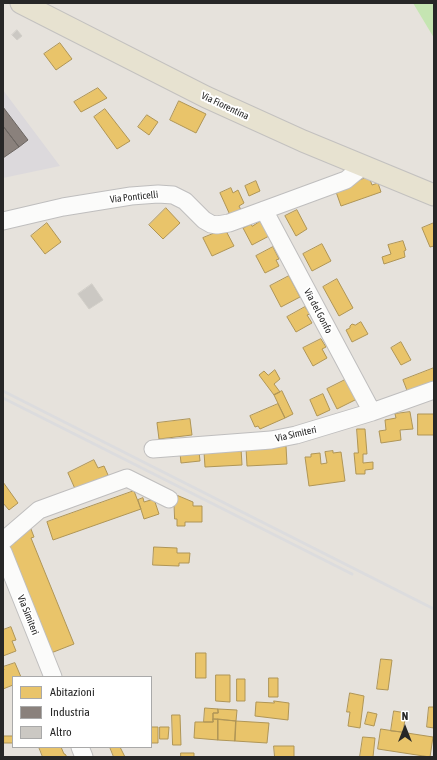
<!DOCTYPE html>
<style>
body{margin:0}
#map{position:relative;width:437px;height:760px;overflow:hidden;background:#e6e2dc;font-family:"Asap Condensed",sans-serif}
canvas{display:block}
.frame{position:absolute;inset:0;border:4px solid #272727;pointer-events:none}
.legend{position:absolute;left:12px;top:676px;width:140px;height:72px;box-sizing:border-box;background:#fff;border:1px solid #a9a9a9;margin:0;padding:5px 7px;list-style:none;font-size:12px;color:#272727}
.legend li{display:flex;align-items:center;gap:8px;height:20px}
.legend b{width:20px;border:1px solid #a9a9a9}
.north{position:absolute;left:385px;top:708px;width:40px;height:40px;-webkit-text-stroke:3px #fff;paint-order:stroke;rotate:0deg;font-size:11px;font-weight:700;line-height:16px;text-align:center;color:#272727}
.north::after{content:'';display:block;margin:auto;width:14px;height:18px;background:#272727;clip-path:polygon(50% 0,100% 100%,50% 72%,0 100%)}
</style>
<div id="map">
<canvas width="437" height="760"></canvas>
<div class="frame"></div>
<ul class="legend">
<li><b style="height:11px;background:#e9c46a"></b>Abitazioni</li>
<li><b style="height:11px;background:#8a817c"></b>Industria</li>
<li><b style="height:11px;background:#cbc8c3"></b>Altro</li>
</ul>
<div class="north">N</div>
</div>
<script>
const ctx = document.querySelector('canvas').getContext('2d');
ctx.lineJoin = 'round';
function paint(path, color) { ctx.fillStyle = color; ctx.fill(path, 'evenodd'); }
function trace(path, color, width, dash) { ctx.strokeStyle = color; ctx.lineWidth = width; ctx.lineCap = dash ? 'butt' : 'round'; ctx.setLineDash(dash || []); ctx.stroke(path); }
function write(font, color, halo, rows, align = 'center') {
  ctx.font = font + ' "Asap Condensed",sans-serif'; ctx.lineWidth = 4; ctx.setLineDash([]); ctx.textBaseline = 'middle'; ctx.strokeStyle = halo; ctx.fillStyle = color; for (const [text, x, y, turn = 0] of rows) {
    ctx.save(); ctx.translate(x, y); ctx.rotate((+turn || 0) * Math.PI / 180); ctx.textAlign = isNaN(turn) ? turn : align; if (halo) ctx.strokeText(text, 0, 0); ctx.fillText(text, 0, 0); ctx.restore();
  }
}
paint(new Path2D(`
 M3 90 60 166 3 178Z`), '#dcd9dc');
paint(new Path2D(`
 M413 3H434V38Z`), '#c5e5b2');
const homes = new Path2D(`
 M60 43 72 59 56 70 44 54Z
 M98 88 107 98 81 112 74 102Z
 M179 101 206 114 196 133 170 120Z
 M105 109 130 141 117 149 94 117Z
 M147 115 158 122 149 135 138 127Z
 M369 177 372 185 378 183 381 192 341 206 335 189Z
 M256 181 260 191 249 196 245 186Z
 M231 188 233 193 238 190 244 203 239 206 241 210 230 215 220 193Z
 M166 208 180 223 163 239 149 225Z
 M297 210 307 229 296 236 285 216Z
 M261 221 269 236 252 245 243 228 251 224 252 226Z
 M47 223 61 242 45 254 31 236Z
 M434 223V246L430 247 422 228Z
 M225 229 234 246 212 256 203 238Z
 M403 241 406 250 404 251 405 257 384 264 382 257 391 254 388 245Z
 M322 244 331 261 312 271 303 254Z
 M273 247 279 259 276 260 279 266 265 273 256 256Z
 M289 276 300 297 281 307 270 286Z
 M337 279 353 308 339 316 323 287Z
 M305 307 310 314 307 315 312 323 296 332 287 317Z
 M361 322 368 334 352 342 346 330 350 328V326L352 324 355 325Z
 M321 339 326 347 322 349 327 358 313 366 303 348Z
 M401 342 411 360 401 365 391 348Z
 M434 368V384L408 393 403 380Z
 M275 370 280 379 274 384 280 392 274 395 259 375 264 371 268 375Z
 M347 379 357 399 337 409 327 389Z
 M282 391 293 414 285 418 274 395Z
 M323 394 330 410 317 416 310 400Z
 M278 404 285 418 260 429 258 426 255 427 250 416Z
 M410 412 413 429 400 430 401 440 381 443 379 431 386 430 385 420 396 418 395 414Z
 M418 414H434V435H418Z
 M190 419 192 435 159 439 157 423Z
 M357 429H365L367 454H363V463L373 462V469L365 470V474H356L354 453H358Z
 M286 446 287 464 247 466 246 448Z
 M241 448 242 465 205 467 204 452Z
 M199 451 200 461 181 463 180 453Z
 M333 451V453L341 452 345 481 309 486 305 457H311V454L320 453 321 464 327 463 325 452Z
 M94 460 98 468 104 466 108 475 76 491 68 473Z
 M3 482 18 503 9 510 3 503Z
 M134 491 141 509 53 540 47 522Z
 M174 494 193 502V506H202V522H185V526H177V519H175Z
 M143 498 144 502 154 499 159 514 144 519 138 500Z
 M31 529 34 537 31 538 74 644 51 653 8 545 16 542 14 539Z
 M154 547 177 548V553H190L189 563H179V566L153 565Z
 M11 627 16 640 12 641 16 651 3 656V630Z
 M196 653H206V678H196Z
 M381 659 392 660 388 690 377 689Z
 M15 663 21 677H13V685L3 689V671L4 670 3 667Z
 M216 675H230V702L216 701Z
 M269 678H278V697H269Z
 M237 679H245V701H237Z
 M350 693 364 696 360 728 348 726 350 712H347Z
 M274 701 289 703 288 720 255 716 256 702 274 703Z
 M429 707H434V728L427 727Z
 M205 708 218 709V713H213V722H204Z
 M218 709 237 710 236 721 213 719V713H218Z
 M394 711 406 713 403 732 391 731Z
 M368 712 377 714 374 726 365 724Z
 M172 715H180L181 745H173Z
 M213 719H218V740L194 738 195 722H213Z
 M218 719 236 721 235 741 218 740Z
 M236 721 269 723 267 743 235 741Z
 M151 727H158V743H151Z
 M160 727H169L168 739H160Z
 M381 729 433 737 430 757 378 749Z
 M4 736H13V743H4Z
 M363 737 375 738 373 757H360Z
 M274 746H294V757H275Z
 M39 747H61L64 754H65L67 757H43Z
 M110 747H120L125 757H114Z
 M181 753H194V757H181Z`);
paint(homes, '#e9c46a');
trace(homes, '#af9556', 1);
const industry = new Path2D(`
 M3 107 28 140 19 147 3 126Z
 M3 126 19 147 3 158Z`);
paint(industry, '#8a817c');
trace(industry, '#6c6662', 1);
const building = new Path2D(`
 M17 30 22 36 17 40 12 35Z
 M92 284 103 300 89 309 78 294Z`);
paint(building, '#cbc8c3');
trace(building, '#d1cec8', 1);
const minor = new Path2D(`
 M264 210 372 412
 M3 221 63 207 131 196 158 194 173 195 185 201 204 220 211 224 217 225 229 223 346 180 363 166
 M153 449 271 440 296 435 372 412 434 390
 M3 541 39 510 127 478 169 499
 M3 552 53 677
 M80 747 84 757`);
const major = new Path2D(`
 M21 3 206 97 303 141 434 195`);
trace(minor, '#bfbebe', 19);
trace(major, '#c3c1bf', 23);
trace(minor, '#fbfbfa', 17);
trace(major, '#e7e2d0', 21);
trace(new Path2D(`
 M3 391 434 609
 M3 398 352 574`), '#dcdcde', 3);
write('10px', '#272727', '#fff', [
 ["Via Fiorentina",225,106,25],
 ["Via Ponticelli",134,197,-6],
 ["Via del Gonfo",318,311,62],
 ["Via Simiteri",296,434,-13],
 ["Via Simiteri",28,615,68]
]);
</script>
